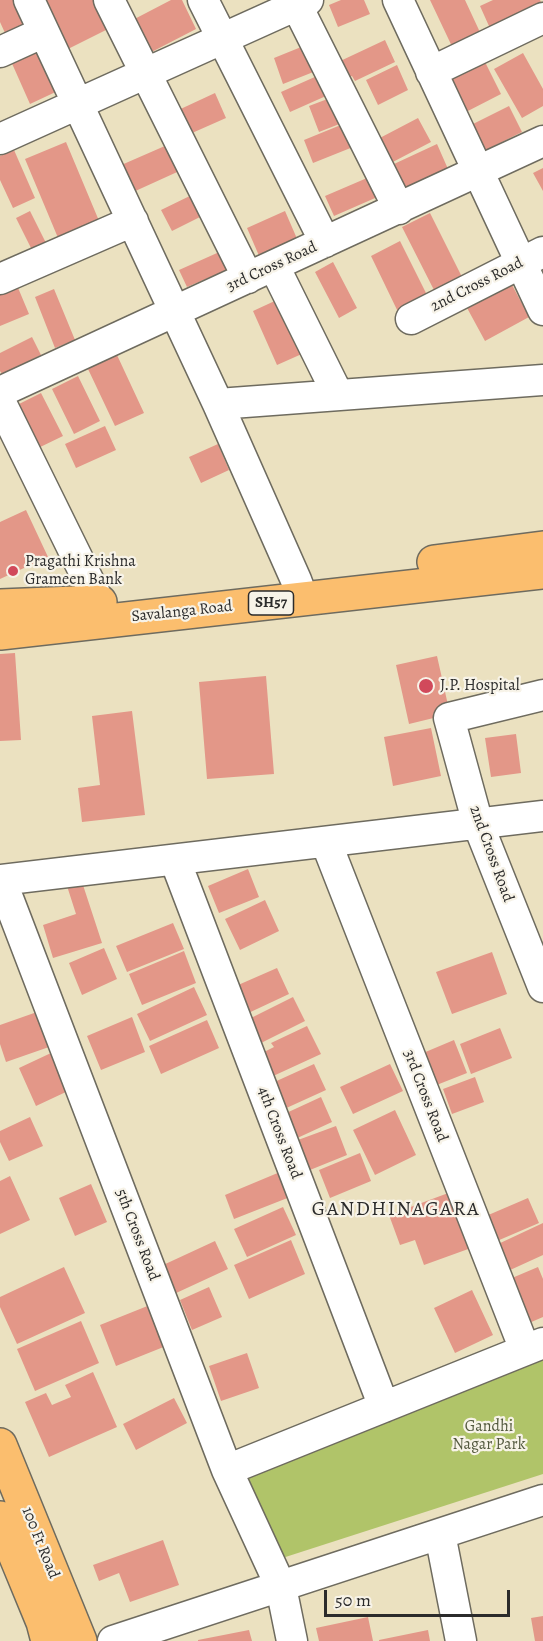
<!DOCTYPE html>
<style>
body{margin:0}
#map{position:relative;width:543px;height:1641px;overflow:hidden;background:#ebe1c0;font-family:Alegreya,serif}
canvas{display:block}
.scale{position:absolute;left:324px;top:1590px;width:186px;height:27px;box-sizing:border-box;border:3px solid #2b2b2b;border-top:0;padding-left:8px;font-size:18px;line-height:21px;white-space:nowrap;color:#2b2b2b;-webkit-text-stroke:4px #f7f3e8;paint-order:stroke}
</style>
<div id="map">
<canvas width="543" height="1641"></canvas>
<div class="scale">50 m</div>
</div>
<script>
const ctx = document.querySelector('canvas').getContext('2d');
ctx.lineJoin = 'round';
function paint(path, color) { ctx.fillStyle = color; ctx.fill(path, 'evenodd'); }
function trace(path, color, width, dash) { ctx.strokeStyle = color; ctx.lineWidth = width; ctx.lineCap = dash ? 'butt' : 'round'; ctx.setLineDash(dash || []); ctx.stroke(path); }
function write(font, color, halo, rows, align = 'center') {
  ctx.font = font + ' Alegreya,serif'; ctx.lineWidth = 4.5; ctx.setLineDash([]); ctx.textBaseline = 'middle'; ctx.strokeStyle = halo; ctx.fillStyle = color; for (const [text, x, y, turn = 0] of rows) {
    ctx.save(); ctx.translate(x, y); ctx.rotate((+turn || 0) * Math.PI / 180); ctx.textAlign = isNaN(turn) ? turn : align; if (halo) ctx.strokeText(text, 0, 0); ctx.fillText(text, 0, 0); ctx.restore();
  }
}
paint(new Path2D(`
 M543 1360V1474L270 1562 228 1480Z`), '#b0c469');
paint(new Path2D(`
 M0 0H19L29 22 5 33 0 22Z
 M41 0H106L118 24 66 50Z
 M171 0H182L196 29 140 58 123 25Z
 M341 0H364L370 14 338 27 329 5Z
 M430 0H465L485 43 457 57Z
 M493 0H540L543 6 493 35 480 6Z
 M39 35 62 89 30 104 6 50Z
 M385 40 395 62 355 81 352 76 344 80 336 63Z
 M311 43 321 69 283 84 274 58Z
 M523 53 543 89V106L522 118 494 69Z
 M483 58 501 94 464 113 446 78Z
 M397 65 408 90 378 105 366 80Z
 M326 72 335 92 290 112 281 92Z
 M215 93 226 118 183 137 172 113Z
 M338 95 347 121 319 132 309 106Z
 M509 106 522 132 480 153 467 127Z
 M418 118 431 142 389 164 376 140Z
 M353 120 363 143 313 163 304 140Z
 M66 142 102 228 61 245 25 159Z
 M174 142 186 168 131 193 119 166Z
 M437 144 448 169 406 189 394 164Z
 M14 150 35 198 13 208 0 180V156Z
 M543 168V191L533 173Z
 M374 175 382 195 334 216 325 196Z
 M200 191 210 212 172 231 161 210Z
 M30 211 48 247 34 254 16 218Z
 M285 211 298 241 260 258 247 228Z
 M430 213 464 281 436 294 402 227Z
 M400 241 430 301 400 316 371 256Z
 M226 249 234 267 187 287 179 270Z
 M333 262 357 308 339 318 315 272Z
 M510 281 529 317 485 341 466 306Z
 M16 283 29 314 0 326V290Z
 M54 289 75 340 55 348 35 297Z
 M279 299 304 353 277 365 253 311Z
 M32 337 41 355 2 374 0 371V353Z
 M117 355 144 413 115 426 88 369Z
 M78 376 100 421 74 434 52 389Z
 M41 393 63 436 32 451 11 408Z
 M105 426 116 450 76 468 65 444Z
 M218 444 229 470 201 483 189 457Z
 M26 510 48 557 0 579V522Z
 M15 653 21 740 0 741V654Z
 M437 656 450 714 409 724 396 665Z
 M266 676 274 774 207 779 199 682Z
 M132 711 145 815 82 822 78 788 100 785 92 716Z
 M431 728 441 776 393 786 384 737Z
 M516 734 521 773 491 777 485 738Z
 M248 869 259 897 219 913 208 886Z
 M82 882 102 943 53 958 43 925 76 914 67 886Z
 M265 900 279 931 240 950 225 919Z
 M173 923 184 949 127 972 116 946Z
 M104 948 117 979 82 995 69 963Z
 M184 951 196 983 142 1005 129 974Z
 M492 952 507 994 452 1014 436 972Z
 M277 968 289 994 242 1016 229 989Z
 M194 987 207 1015 150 1041 137 1014Z
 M293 997 305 1021 261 1043 249 1019Z
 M37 1012 49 1047 6 1062 0 1044V1025Z
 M132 1017 145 1052 101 1070 87 1036Z
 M207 1020 219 1048 161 1074 149 1046Z
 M307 1026 321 1054 271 1077 260 1054 274 1047 271 1043Z
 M500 1028 512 1058 471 1074 460 1044Z
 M454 1040 467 1073 429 1088 416 1056Z
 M51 1053 68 1091 36 1106 19 1068Z
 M314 1064 326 1090 282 1110 270 1084Z
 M390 1064 403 1091 353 1114 340 1087Z
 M475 1077 484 1102 452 1114 443 1089Z
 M321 1097 332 1122 293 1140 282 1115Z
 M395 1110 416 1155 375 1175 353 1130Z
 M30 1117 43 1146 9 1161 0 1142V1131Z
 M336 1126 347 1155 310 1170 298 1140Z
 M360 1153 371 1181 330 1198 319 1170Z
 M280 1172 290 1197 234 1219 225 1195Z
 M10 1176 30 1220 0 1234V1181Z
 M91 1184 107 1222 75 1236 59 1198Z
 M451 1192 471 1248 424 1265 415 1240 400 1245 389 1215Z
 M528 1198 539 1223 490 1244 479 1219Z
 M283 1207 296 1235 247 1257 234 1229Z
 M543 1223V1255L508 1271 496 1245Z
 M291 1240 305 1274 249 1299 234 1265Z
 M215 1241 228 1269 174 1294 161 1266Z
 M64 1267 85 1313 17 1344 0 1307V1297Z
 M538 1267 543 1279V1317L529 1323 512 1278Z
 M209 1287 222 1317 192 1330 180 1300Z
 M472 1290 493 1335 455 1353 434 1308Z
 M155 1303 171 1344 116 1366 100 1325Z
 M81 1321 99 1363 35 1391 17 1349Z
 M247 1353 259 1388 221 1401 209 1366Z
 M93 1372 117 1427 49 1457 25 1402 46 1393 52 1405 71 1397 65 1385Z
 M174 1398 187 1423 136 1450 123 1424Z
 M163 1540 179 1585 130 1602 119 1573 99 1581 93 1565Z
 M543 1616V1641H535L531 1618Z
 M368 1617 373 1641H319L316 1628Z
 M249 1630 252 1641H198V1640Z
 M428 1630 430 1641H379V1640Z`), '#e39788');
const minor = new Path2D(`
 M29 0 218 404 296 580 303 599
 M109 0 248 278
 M203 0 325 242
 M294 0 399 209
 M398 0 543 310
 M0 52 44 32
 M431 72 543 18
 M0 139 308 0
 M274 266 338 395
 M0 279 133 221
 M411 319 543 252
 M0 392 543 141
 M0 401 99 602
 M218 404 543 380
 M543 695 449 718 478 824 543 987
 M326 842 525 1350
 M175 860 384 1407
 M0 880 543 816
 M1 880 227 1470 281 1587 292 1641
 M227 1470 543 1343
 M440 1534 461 1641
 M113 1641 543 1500`);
const major = new Path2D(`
 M434 562 543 548
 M0 606 100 602
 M0 633 543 572
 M0 1445 80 1641
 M0 1518 43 1622 48 1641`);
trace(minor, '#6e6b5f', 33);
trace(major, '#6e6b5f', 36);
trace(minor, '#fff', 30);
trace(major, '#fbbe6e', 33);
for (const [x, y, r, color] of [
 [13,571,6,"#d1495b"],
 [426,686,8,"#d1495b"]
]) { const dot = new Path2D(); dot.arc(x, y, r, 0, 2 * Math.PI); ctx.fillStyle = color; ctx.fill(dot); trace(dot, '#f7f3e8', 2); }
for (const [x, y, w] of [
 [271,603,45]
]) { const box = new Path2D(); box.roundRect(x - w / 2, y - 12, w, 24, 4.5); ctx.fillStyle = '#f7f3e8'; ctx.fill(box); trace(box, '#2b2b2b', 1.5); }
write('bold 15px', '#2b2b2b', null, [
 ["SH57",271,603]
]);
write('16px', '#2b2b2b', '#f7f3e8', [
 ["3rd Cross Road",272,267,-25],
 ["2nd Cross Road",477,285,-27],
 ["Savalanga Road",182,612,-6],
 ["2nd Cross Road",491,854,70],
 ["3rd Cross Road",425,1096,69],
 ["4th Cross Road",279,1133,69],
 ["5th Cross Road",137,1235,69],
 ["100 Ft Road",40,1543,68]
]);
write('16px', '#2b2b2b', '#f7f3e8', [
 ["Pragathi Krishna",25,562],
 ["Grameen Bank",25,580],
 ["J.P. Hospital",440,686]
], 'left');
write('16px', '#53593e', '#f7f3e8', [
 ["Gandhi",489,1427],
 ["Nagar Park",489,1445]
]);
ctx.letterSpacing = '1.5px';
write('20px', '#2b2b2b', '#f7f3e8', [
 ["GANDHINAGARA",396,1210]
]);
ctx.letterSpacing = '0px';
</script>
